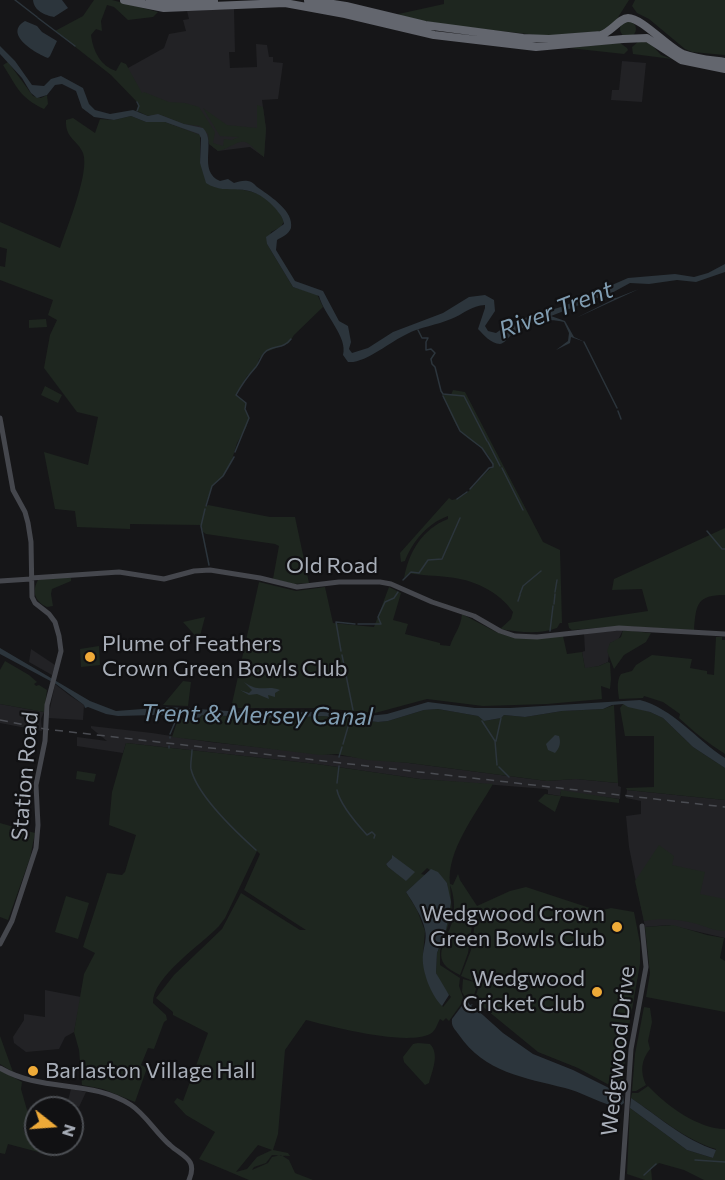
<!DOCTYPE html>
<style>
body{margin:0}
#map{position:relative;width:725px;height:1180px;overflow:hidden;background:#161618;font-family:Commissioner,sans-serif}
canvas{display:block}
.north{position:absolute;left:24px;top:1096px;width:60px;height:60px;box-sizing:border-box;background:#111113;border:2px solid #4d5055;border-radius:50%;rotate:107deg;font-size:16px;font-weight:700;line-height:24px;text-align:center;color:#a8aeb8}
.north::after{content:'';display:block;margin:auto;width:21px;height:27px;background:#eeaa38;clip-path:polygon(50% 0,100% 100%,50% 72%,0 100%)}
</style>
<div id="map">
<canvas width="725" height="1180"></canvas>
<div class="north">N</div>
</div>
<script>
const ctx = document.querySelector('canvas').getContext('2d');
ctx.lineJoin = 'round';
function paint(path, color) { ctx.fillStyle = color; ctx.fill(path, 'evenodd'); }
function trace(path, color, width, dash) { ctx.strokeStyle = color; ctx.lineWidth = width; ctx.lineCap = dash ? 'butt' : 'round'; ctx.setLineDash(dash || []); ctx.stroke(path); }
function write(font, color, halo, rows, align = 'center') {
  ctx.font = font + ' Commissioner,sans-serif'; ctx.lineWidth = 4.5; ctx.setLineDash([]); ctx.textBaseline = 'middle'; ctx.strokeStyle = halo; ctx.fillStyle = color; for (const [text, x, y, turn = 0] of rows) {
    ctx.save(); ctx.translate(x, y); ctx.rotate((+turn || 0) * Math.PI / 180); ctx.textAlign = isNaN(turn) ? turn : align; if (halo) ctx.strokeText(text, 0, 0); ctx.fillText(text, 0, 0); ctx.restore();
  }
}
paint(new Path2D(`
 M234 9 235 52H229L230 68 257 67 256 44 267 45 269 57H273V62L283 63 278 99 262 100 266 129 264 157 250 147 218 151 209 144 208 140 139 111 140 104 119 73 164 48 169 34 186 31 183 20 189 19 187 11Z
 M622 61 646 63 642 102 611 100 612 90H619Z
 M623 630 618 640 610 643 608 662 599 666 585 669 582 652 585 651 584 633Z
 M31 649 55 665 52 675 29 662Z
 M55 684 69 695 84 705 83 720 48 718Z
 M0 704 44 712 41 719 42 731 0 723Z
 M91 726 152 733 210 742 409 763 547 781 576 779 618 783V786L621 787 620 799 561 792 560 796 548 794V790L546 789 420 779 317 764 126 743 123 753 77 746V737L107 741 91 728Z
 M627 790 725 800V938L669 925 645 927 629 847 626 816 641 814V801L626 798Z
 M45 990 81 997 74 1032 65 1037 59 1049 26 1052 14 1043 13 1037 24 1020V1014L45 1017Z
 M71 1089 86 1092 79 1107 67 1104Z`), '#222225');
paint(new Path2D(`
 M94 0H112L158 12 153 17 128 20 114 7 107 5 101 21 102 31 96 29 91 35C93 52 101 66 116 71L121 62 126 64 142 93 144 92 169 102 185 103 199 107 215 132 213 143 223 146 224 139 231 140 239 137 220 136 203 108 227 125 257 128V105L263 107 266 129 264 157C258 153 250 143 245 142 238 140 226 150 218 151L209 144 208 134 200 126 184 124 158 114 148 116 137 111 138 103 111 75 55 31 83 16Z
 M444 0H629L615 22 605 31 546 36 446 25 394 15 444 4Z
 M635 0H725V55L692 52 685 49 649 19 637 13 632 6Z
 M620 29a8 8 0 1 1 16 0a8 8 0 1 1-16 0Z
 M639 41 650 43 661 55 672 59 633 54 632 47Z
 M620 43 627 48 628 50 624 54 569 48Z
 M8 62 33 96 41 98 47 95 48 104 44 109C20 98 17 87 3 65Z
 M131 116 146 122H165L200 135V163L216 187C247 190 269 189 284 221L281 227 271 232 267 244 293 287 317 294 323 307 294 335 289 343 266 352 259 359 257 367 247 376 236 395 246 403 245 409 249 418 246 428 237 443 231 463 223 476 212 486 205 507 208 505 270 517H295L309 583 293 584 273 579 279 546 275 544 206 534 203 532 201 525 130 524V529L77 527 75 511 55 509 44 452 88 465 98 417 77 412 44 368 50 335 57 320 48 315 53 300 0 280V266L5 267 7 249 0 247V222L60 248C67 227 90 172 83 153 78 140 65 139 66 120L73 118 95 133 100 119 114 120Z
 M46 319 47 327 29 328V320Z
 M45 386 62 395 58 403 41 395Z
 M453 390 465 392 543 542 560 550 562 623H560L557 628C538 635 520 632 500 629L511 619 513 612C499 591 472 579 447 577 435 575 422 576 409 573L404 578C409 552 422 529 448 519V516C428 523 412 542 405 561L401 562 400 553 449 498 452 500C470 497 478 477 493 467 490 448 472 444 462 433 453 423 448 406 442 394L451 395Z
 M725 528V595C697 595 696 604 694 630L620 626 572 630 569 628 568 623 648 611 642 589 612 590 614 579Z
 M46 578H71V581L52 589 51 594 53 606 47 607C34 601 32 591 38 580Z
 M259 582 296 591 325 587 333 623 374 627 389 587 401 593 393 620 408 624 405 634 440 643V645L450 646C454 634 461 627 462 614L496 632 511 636H563L567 654 582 652 585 668 599 666 608 662 610 663 611 679 610 689 601 686 602 699 547 704 483 706 427 699 375 713 320 708H231Z
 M205 617 199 640 183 622Z
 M623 630 651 633 646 642 624 655 614 669 607 651 610 643 621 637Z
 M716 637H722V640H725V637V754C708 743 694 732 679 718L680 714 663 702 644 696 643 698 619 699C618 691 616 681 621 674L632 671 636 665 652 655 692 659 690 668 707 671V674L714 675Z
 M99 646 100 665 81 667 80 649Z
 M5 661 29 675 37 682 34 684 36 686 39 685 47 690 44 712 0 704V670Z
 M183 681 191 682 188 706 163 705Z
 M623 704 650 712 663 718 693 747 725 768V800L627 790 626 788 654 787V736H625L620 708Z
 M614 705 618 783 576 779 547 781 409 763 367 760 337 754 320 755 172 737 177 722C186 717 191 715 200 718L202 715 282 718 323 716 378 722 388 721 424 710 438 709 478 716 484 721 501 718 504 715 525 717 562 711 603 709Z
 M126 743 317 764 420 779 493 784C477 812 446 851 450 884L453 885 458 874 460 880 477 906 510 891 526 887 599 911 611 908 634 912 640 943V964L627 1038 622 1092 578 1068 538 1052 477 1002 475 998 479 986H477L474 995 466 999 462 992 463 979 478 983 461 976 471 950 476 916 474 912 468 953 460 975C454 972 448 969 444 964 435 950 451 932 453 918 455 907 454 895 450 885L452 913 440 951V965L460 978 459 986 464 1000 449 1021 446 1018 443 1021 440 1019C437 1024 436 1031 430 1034 406 1046 333 1027 306 1020L285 1050 278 1134 273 1150 288 1153 290 1156 272 1155 266 1163 254 1167 252 1170 268 1163 272 1157 281 1155 289 1160 295 1173 313 1180H249L199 1159 215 1132 186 1115 174 1102 177 1098 183 1101 208 1033 173 1015V1012L156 998 174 975 222 929 241 893 300 930H306L244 890 260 854 257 851 225 918 219 926C201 945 152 977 153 1003L166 1015 167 1020 164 1022 154 1049 148 1048 141 1065 147 1068 135 1102 103 1089 82 1085 79 1050 74 1032 84 974 95 953 83 947 107 873 122 875 125 872 136 835 109 825 112 792ZM392 858 407 881 388 867 386 864ZM427 868 447 883 448 890 445 934 437 953 436 973 441 985 451 997 443 1007 426 976 423 955 425 931 417 910 406 892 425 875 421 874ZM258 1145 272 1150 257 1157 247 1169 236 1172Z
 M77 771 96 774 94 782 76 779Z
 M561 790 619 799V803L561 796 555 812 538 801 545 794 560 796Z
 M0 823 35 833 30 858 8 920 0 917Z
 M659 845 674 856 672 865 705 872 700 894 725 899V931C714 931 707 927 697 924 680 919 661 918 644 921L635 881Z
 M66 896 89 903 78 939 55 932Z
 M673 925 707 935 724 938 720 958 725 961V1012L646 997 650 973 645 927Z
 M644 1007 650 1008 652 1022 648 1041 650 1049C641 1060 640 1072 646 1085L636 1091H632L635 1054Z
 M0 1036 13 1072 0 1064Z
 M418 1043 430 1044C440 1054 432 1071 429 1083L425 1085 404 1062 403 1057 413 1044Z
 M0 1070 22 1082 21 1089 29 1117 23 1128C25 1136 29 1139 36 1142V1144L47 1145 46 1154 8 1144 5 1154 0 1153Z
 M648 1086C666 1105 698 1129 725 1129V1180H704L684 1170 659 1163 651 1169 652 1180H645L627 1174 630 1108 687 1150 713 1158 716 1149C685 1140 658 1116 631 1098L632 1093H638Z`), '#1e261f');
paint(new Path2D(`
 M33 0H62L68 8 54 17C45 15 34 11 33 0Z
 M25 21 37 26 42 32 57 41 50 56 48 58C35 53 3 34 25 21Z
 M0 46 15 61 32 85 44 86 51 79 61 76 83 88 89 104 95 110 110 114 133 110 148 116 158 114 184 124 203 128C217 142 197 171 220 181L228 179 234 183C238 182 243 180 248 181 254 182 255 186 260 189 271 197 294 211 291 228 289 234 282 237 277 240L276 250 295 281 323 291 339 321 348 326 351 342 349 349 352 353 368 348 393 332 443 313 469 297 485 295 494 300 495 311 485 326 488 331 496 333 512 322 564 306 628 278 675 274 694 277 708 273 725 264V272L696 282 677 280 649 284 630 283 608 295 616 298 639 289 576 318 614 299 605 295 551 316 565 321 574 337 585 342 571 337 570 343 556 350 568 341 569 333 564 322C545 317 527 323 511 335 508 338 505 343 500 344 491 344 483 334 478 329L485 308V305C472 305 462 315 451 319 437 325 420 327 407 334 391 341 365 364 348 362L343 355C348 337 324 315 319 296L293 287 267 244 266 237 284 224C283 217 279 213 275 208 247 177 229 198 206 183L200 163 201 138 199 134 165 122H146L131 116 114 120 94 117 82 108 76 91 62 84 55 85 47 95 37 98 31 93 22 78 0 54Z
 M0 648 90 701 116 711 169 707 257 713 323 712 368 716 387 714 428 702 475 708H510L640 700C672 708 697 740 725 758V768L693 747 663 718 650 712 628 707 623 704 612 705 603 709 562 711 525 717 504 715 501 718 484 721 478 716 438 709 424 710 388 721 378 722 323 716 282 718 202 715 198 719 190 714 118 716 106 714 88 707 85 708 84 705 56 684 0 654Z
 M244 682C261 694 266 684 280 690L275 693V697L268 695 269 699 257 694 249 695 240 690 249 693 252 690Z
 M555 735 559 736C561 742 560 748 555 753L548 750 546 744Z
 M392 855 415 872 406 881 388 867 386 864 392 858Z
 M431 869 438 872 447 883 451 902 446 930 437 953 436 973 449 995 442 1006C431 995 421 970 423 954 424 946 427 938 425 930 422 916 413 903 406 892Z
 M468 1002 470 1005 473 1004 471 1006 473 1008 474 1007 503 1033 533 1054 573 1070 623 1095 624 1103 620 1106H613C596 1101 581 1092 565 1088 525 1078 484 1072 459 1035 455 1029 451 1027 452 1019L464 1003Z
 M631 1098C658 1116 684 1140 716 1150L713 1158 687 1150 630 1108Z`), '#2c353c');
trace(new Path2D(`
 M15 0 37 17
 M38 18 75 46
 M137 102 139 106 137 111
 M418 330 422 338H428L426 342V350L431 349 435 353 431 359 432 364 435 367 441 391 443 394 464 396 487 441
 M584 342 617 408
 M443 396 460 431 482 448 493 464V467L489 468 470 489
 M618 411 621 419
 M488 442 500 466
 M235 452 249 418 245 409 246 403 236 395C242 384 247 377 255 368 261 362 261 352 270 349 278 346 285 347 291 339
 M502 468 523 510
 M457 499 467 492
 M206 506 212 486 223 476 234 457
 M205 509 201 526 209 565
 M707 531 722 549H725
 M403 580 411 572 419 573 428 560 442 559 460 518
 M555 592 557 580
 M520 594 523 586 541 571
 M518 601 520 595
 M554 604 555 594
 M358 624H381L378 617 385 602 394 598 398 592
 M550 631 553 606
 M341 651 336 622 355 624
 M342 655 353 710
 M482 721 495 741 497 765
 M170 734 179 713
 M170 738V737
 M496 741 501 718
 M343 744 350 720
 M169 746V748
 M192 750C192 756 190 764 191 769 197 795 236 832 256 850
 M339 757 342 747
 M499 767 509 777
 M337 783 339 766
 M337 790C340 805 356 823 367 835L372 832 375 835 374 838
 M695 1160 725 1162
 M644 1175 656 1164`), '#2c353c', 1.5);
trace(new Path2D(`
 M0 418 13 490 25 512 28 523 31 542 32 597 35 603 49 614 55 622 59 636 61 651 47 705 45 741 36 785 38 825 36 848 12 921 0 944
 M31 578 119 572 164 579 194 571 210 570 260 578 297 587 339 582H380L391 584 432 602 474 616 500 631 515 636 537 637 619 628 725 634
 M0 581 31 579
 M0 1068C43 1093 91 1079 131 1105 145 1114 157 1134 170 1145 183 1157 198 1159 189 1180
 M622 1180 631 1049 646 967 642 926`), '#45474d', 5);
trace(new Path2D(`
 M124 0 164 8 285 3 345 14 434 35 536 47 623 39 647 38 681 60 725 69
 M150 0 184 2 214 0
 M308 0 346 6 425 25 523 38 549 39 601 35C611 32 620 18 628 18 642 18 667 47 683 54 696 59 711 60 725 62`), '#63666e', 8);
trace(new Path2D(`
 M0 720 45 729 725 807`), '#4a4c52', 1.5, [8, 6]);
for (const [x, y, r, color] of [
 [90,657,6,"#eeaa38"],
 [617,927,6,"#eeaa38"],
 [597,992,6,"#eeaa38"],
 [33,1071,6,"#eeaa38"]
]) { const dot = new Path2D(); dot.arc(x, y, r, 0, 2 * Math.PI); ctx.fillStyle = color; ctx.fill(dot); trace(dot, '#111113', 2); }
write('22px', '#a8aeb8', '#111113', [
 ["Old Road",332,566],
 ["Station Road",25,776,-85],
 ["Wedgwood Drive",618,1051,-84]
]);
write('22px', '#a8aeb8', '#111113', [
 ["Plume of Feathers",102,644],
 ["Crown Green Bowls Club",102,669],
 ["Wedgwood Crown",605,914,"right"],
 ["Green Bowls Club",605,939,"right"],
 ["Wedgwood",585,979,"right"],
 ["Cricket Club",585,1004,"right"],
 ["Barlaston Village Hall",45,1071]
], 'left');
write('italic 24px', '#809db2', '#111113', [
 ["River Trent",556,310,-21],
 ["Trent & Mersey Canal",257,715,1]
]);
</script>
